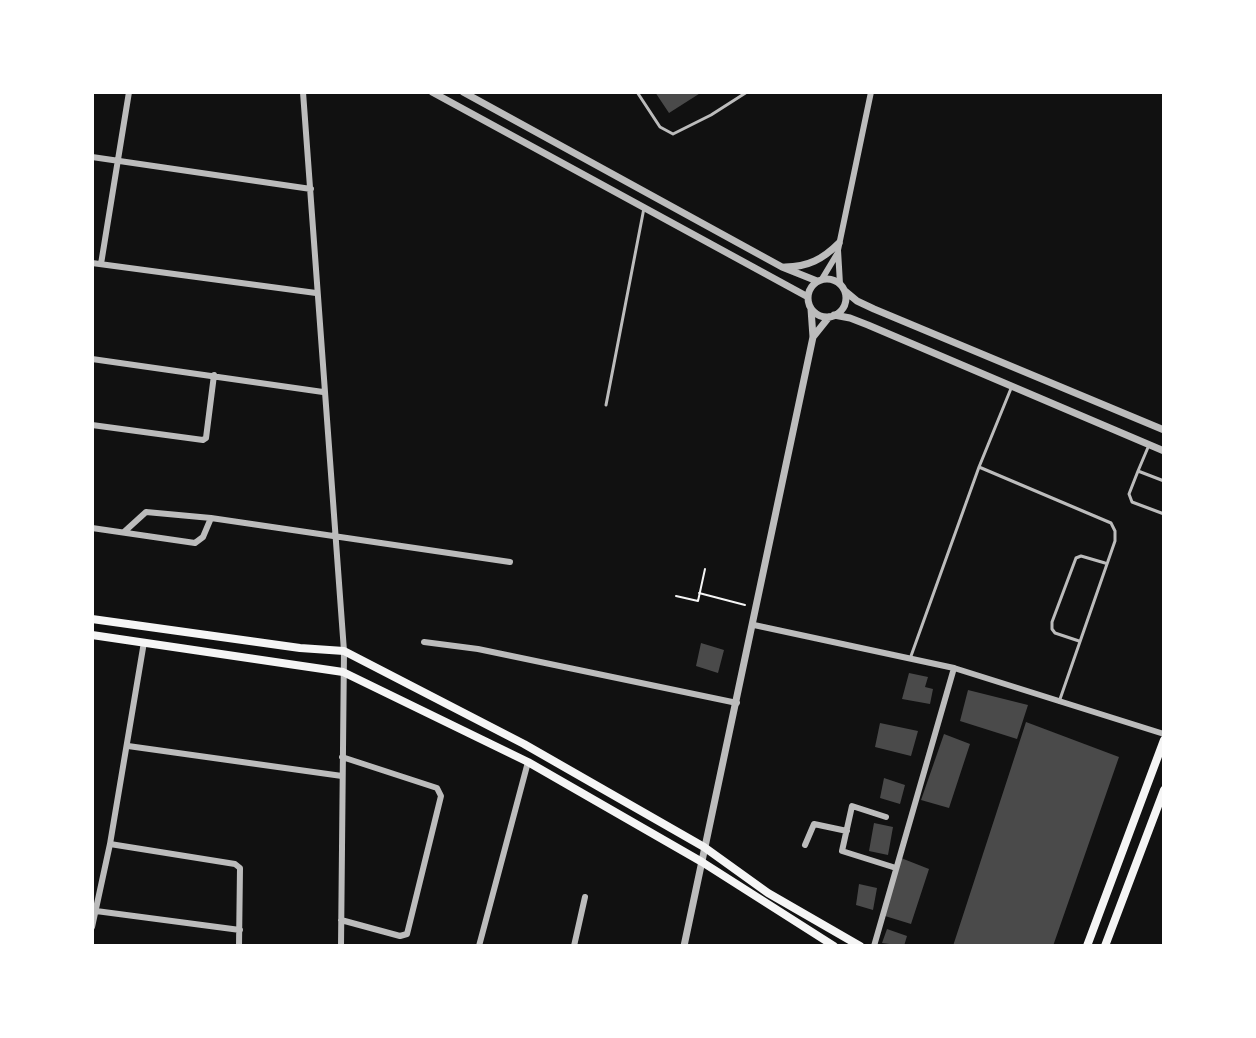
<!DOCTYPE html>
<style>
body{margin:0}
#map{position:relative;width:1256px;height:1038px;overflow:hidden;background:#111;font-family:"Source Sans 3",sans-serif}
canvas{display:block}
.frame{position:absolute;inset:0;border:94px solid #fff;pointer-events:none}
</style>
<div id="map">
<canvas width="1256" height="1038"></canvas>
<div class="frame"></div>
</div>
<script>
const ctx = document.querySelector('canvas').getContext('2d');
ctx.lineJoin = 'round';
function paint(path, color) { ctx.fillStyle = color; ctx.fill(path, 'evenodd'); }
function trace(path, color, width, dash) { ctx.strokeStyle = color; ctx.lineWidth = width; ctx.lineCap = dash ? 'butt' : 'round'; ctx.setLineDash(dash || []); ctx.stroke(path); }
paint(new Path2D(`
 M655 92H702L669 113Z
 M701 643 724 650 718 673 696 666Z
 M909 673 928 677 925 687 933 689 930 704 902 699Z
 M968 690 1028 705 1017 739 960 721Z
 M1026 722 1119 757 1053 946H953Z
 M880 723 918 731 911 756 875 747Z
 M944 734 970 744 949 808 921 800Z
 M884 778 905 785 900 804 880 798Z
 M874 823 893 827 888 855 869 851Z
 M901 858 929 869 911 924 885 916Z
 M859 884 877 888 873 910 856 905Z
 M887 929 907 936 904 946 882 943Z`), '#4a4a4a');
trace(new Path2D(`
 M699 593 745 605
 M676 596 698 601 705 569`), '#f5f5f5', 2);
trace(new Path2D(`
 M637 92 660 127 673 134 711 115 747 92
 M606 405 644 208
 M979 467 1111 523 1115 531V541L1059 702
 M1138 471 1149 445
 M1164 481 1138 471 1129 494 1132 502 1164 514
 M1079 641 1055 633 1052 629V622L1076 558 1081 556 1105 563
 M911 656 979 467 1012 386`), '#bcbcbc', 3);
trace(new Path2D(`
 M303 92 344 651 341 946
 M92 157 311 189
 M92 263 316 293
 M101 264 129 92
 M822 279 837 254
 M840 284 838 250 871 92
 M92 359 323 392
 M92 425 203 440 206 438 214 375
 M92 528 195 543 203 537 211 518 510 562
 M124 532 146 512 211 518
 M754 625 954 668 1164 734
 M424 642 478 649 737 703
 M128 746 342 776
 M886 817 852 806 842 851 896 868
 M110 844 235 864 240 868 239 946
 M805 845 814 824 847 831
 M96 911 240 930
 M341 920 400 936 407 934 441 796 437 788 342 757
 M92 927 110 844 144 642
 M479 946 528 762
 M574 946 585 897
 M874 946 954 668`), '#bcbcbc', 6);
trace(new Path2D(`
 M432 92 808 297
 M463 92 782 267 817 281
 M785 267C808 267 823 259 839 243
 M808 298a19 19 0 1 1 38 0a19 19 0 1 1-38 0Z
 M845 291 857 301 874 309 1164 430
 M834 315 850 318 868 325 1164 451
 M813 337 829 317
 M684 946 813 337 811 309`), '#bcbcbc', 7);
trace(new Path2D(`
 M92 619 300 648 344 651 524 744 704 847 768 893 860 946
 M92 635 343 672 528 762 702 862 834 946
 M1087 946 1164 740
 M1105 946 1164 790`), '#f5f5f5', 8);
</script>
